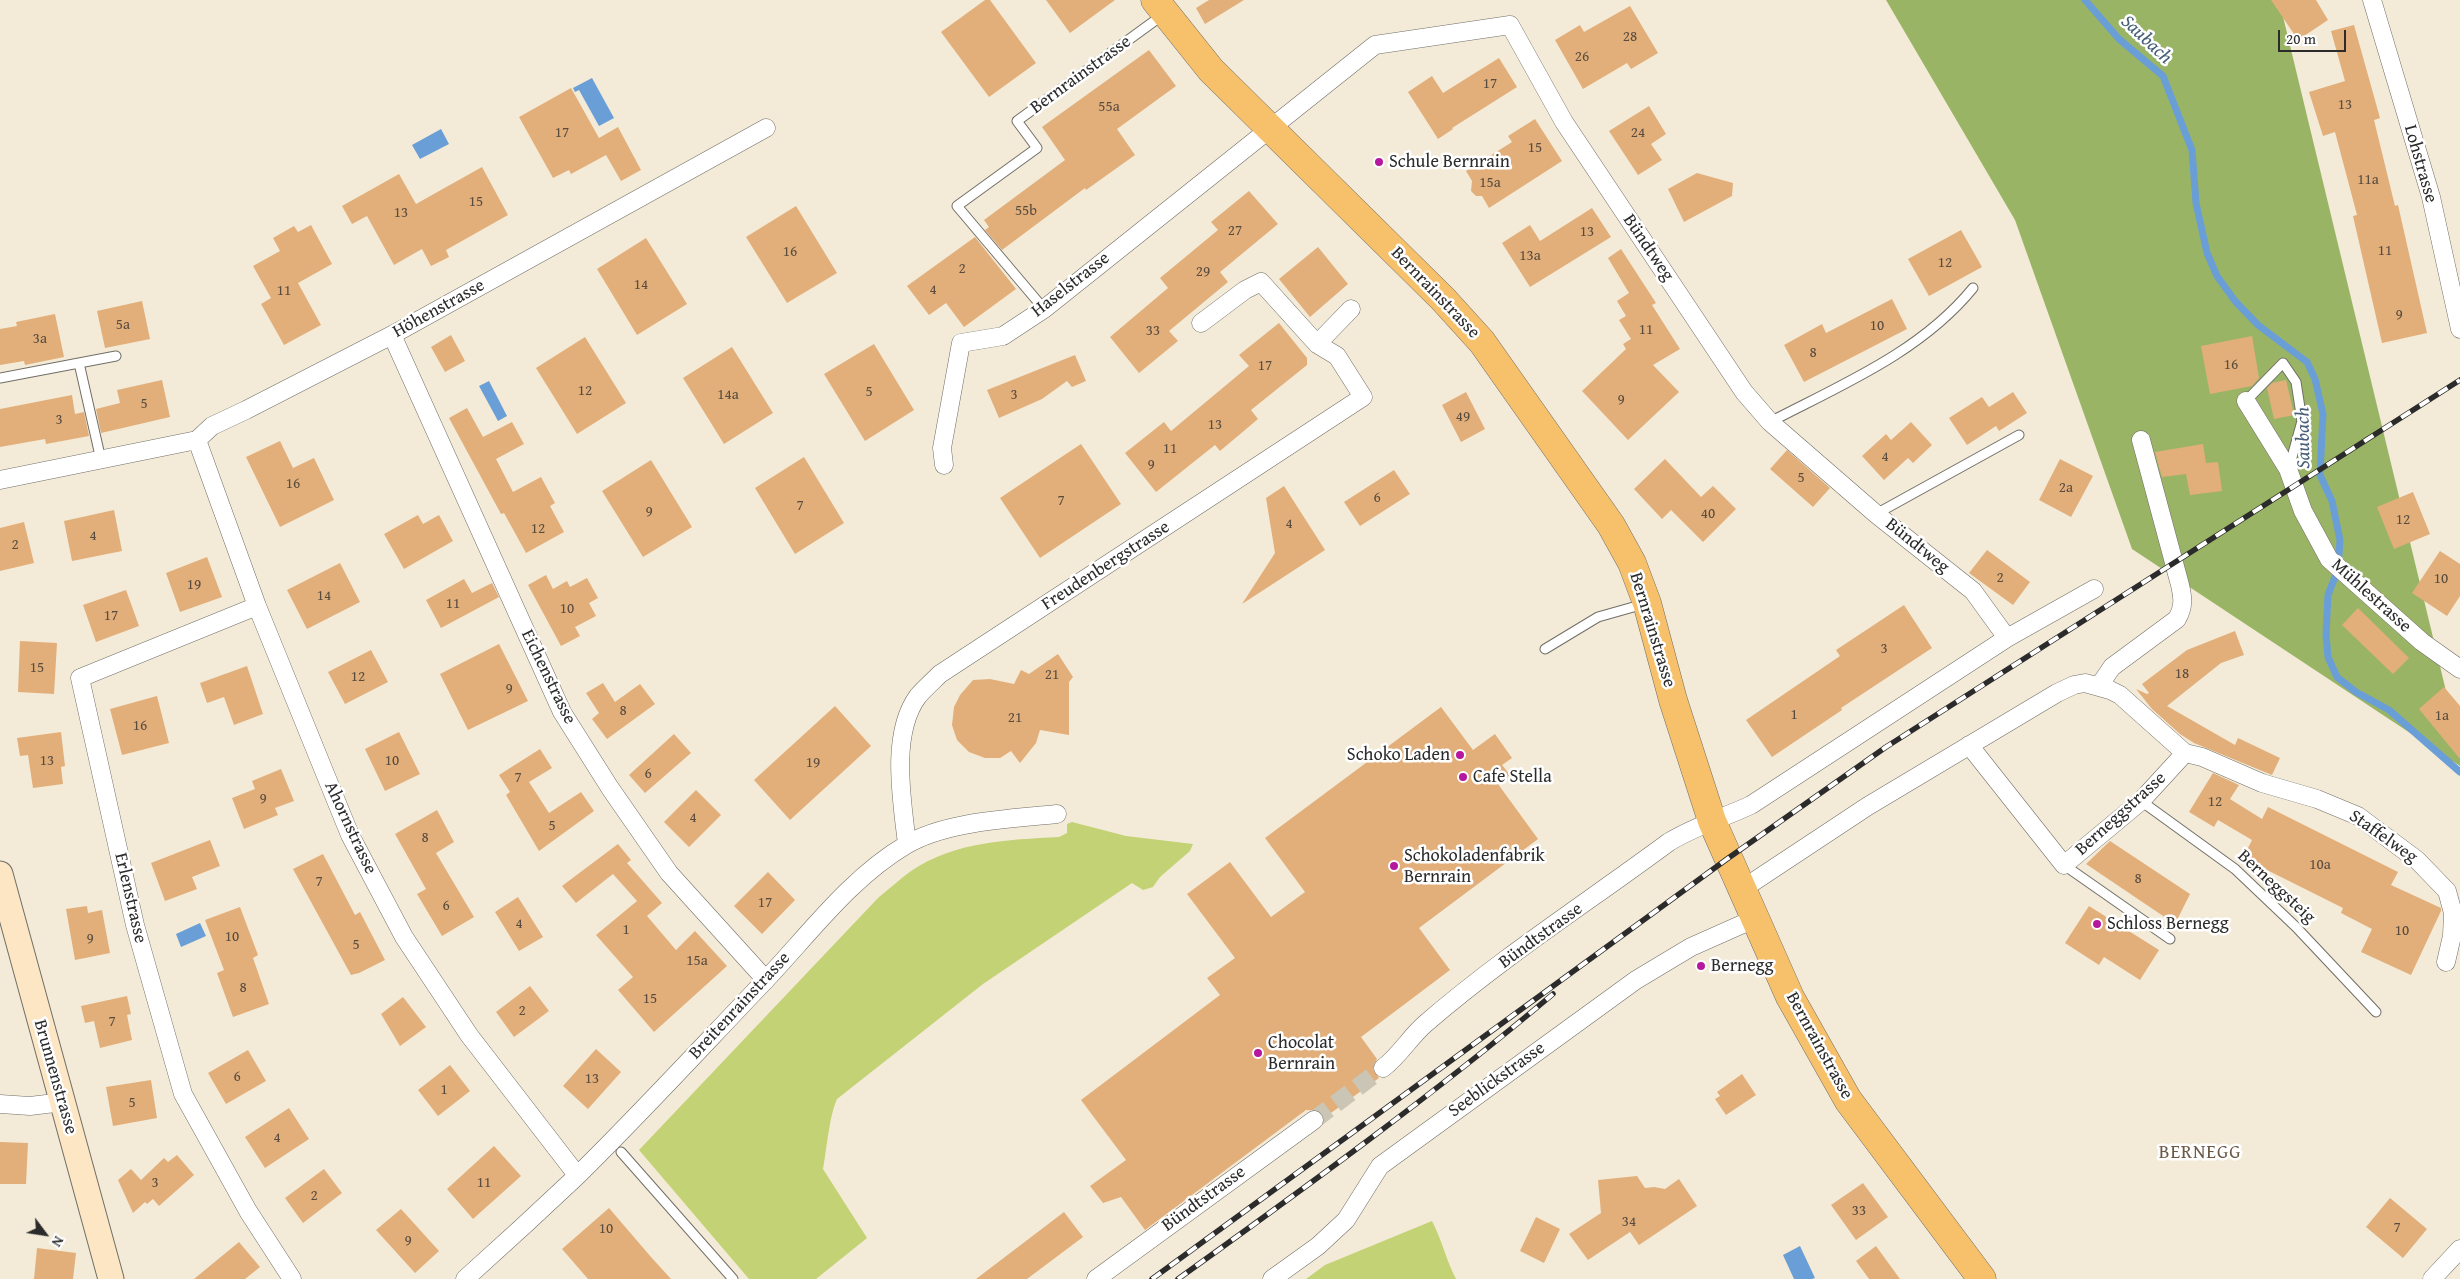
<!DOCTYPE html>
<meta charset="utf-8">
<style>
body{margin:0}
#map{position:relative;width:2460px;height:1279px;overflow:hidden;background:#f3ebd7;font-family:"Gentium Book Plus",serif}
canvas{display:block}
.north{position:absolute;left:20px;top:1209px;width:50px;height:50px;-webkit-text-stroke:4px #fff;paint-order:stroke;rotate:121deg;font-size:14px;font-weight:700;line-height:20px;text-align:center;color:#2b2b2b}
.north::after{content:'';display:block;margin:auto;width:18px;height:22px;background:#2b2b2b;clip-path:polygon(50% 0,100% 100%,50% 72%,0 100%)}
.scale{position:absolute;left:2278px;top:30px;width:68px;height:22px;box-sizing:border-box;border:2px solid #2b2b2b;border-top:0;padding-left:6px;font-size:15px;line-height:18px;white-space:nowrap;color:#2b2b2b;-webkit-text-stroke:4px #fff;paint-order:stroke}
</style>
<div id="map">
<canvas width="2460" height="1279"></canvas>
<div class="north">N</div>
<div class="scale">20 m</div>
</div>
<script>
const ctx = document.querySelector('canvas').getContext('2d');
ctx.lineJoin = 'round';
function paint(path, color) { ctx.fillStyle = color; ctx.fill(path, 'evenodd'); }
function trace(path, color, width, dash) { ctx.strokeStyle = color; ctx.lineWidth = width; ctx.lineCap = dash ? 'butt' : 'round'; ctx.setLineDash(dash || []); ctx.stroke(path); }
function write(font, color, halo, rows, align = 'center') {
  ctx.font = font + ' "Gentium Book Plus",serif'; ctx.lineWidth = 5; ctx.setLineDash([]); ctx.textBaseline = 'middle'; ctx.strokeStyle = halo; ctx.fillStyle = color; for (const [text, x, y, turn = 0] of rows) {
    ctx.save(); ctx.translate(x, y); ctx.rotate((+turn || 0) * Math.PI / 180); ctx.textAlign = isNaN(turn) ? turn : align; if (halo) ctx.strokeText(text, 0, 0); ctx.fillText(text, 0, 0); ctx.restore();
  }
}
paint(new Path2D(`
 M1072 822 1126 836 1193 844 1190 851 1160 877 1153 887 1143 890 1132 883 983 984 837 1099C829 1117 827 1148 823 1169L867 1238 816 1279H749L639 1150 878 898C889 889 900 879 911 871 956 841 1007 840 1059 837L1067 833V824Z
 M1432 1221C1442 1240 1446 1260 1456 1279H1306L1325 1265Z`), '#c3d274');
paint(new Path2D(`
 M1886 0H2279L2460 749V766L2132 549 2015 220Z`), '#9ab466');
paint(new Path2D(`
 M592 78 614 118 599 126 579 90 575 92 573 88Z
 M441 129 449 144 420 159 412 145Z
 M489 381 507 416 498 421 479 386Z
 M200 923 206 936 181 947 176 934Z
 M1800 1246 1815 1278 1812 1279H1794L1783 1255Z`), '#6a9ed6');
trace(new Path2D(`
 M2085 0 2119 39 2163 76 2192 150 2196 203 2207 253 2217 276 2235 301 2258 325 2307 362 2315 379 2323 414 2320 475 2332 501 2340 540 2338 569 2328 595 2326 635 2328 657 2337 677 2356 692 2389 710 2460 772`), '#6a9ed6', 7);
paint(new Path2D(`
 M985 0H990L1036 63 989 97 941 32Z
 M1046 0H1115L1070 33Z
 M1209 0H1244L1205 24 1196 8Z
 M2271 0H2316L2328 20 2298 40Z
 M1630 6 1658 53 1631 69 1627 63 1583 89 1555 40 1580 25 1584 32Z
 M2354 25 2380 118 2374 120 2395 206 2398 205 2427 333 2382 343 2353 216 2357 215 2335 132 2323 136 2309 92 2345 81 2331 31Z
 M1149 50 1176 86 1117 129 1135 155 1086 190 1085 188 1002 250 985 230 989 227 984 220 1065 160 1042 127Z
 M1499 58 1517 87 1452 128 1453 129 1438 139 1408 92 1432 76 1443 93Z
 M571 88 599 138 618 127 641 170 621 181 606 155 571 174 569 170 553 178 519 117Z
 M1649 106 1666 134 1651 144 1662 160 1638 175 1609 131Z
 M1535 119 1562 161 1489 208 1482 196H1476L1471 191 1472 181 1466 171 1512 142 1508 136Z
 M482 167 508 215 446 250 449 257 431 266 422 249 394 265 367 216 352 224 342 206 399 174 416 204Z
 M1697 173 1733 183 1732 196 1684 222 1668 189Z
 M1249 191 1278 224 1220 272 1228 282 1169 331 1178 341 1139 373 1110 337 1168 288 1160 278 1218 230 1211 222Z
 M796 206 837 273 787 303 746 237Z
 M1592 208 1611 237 1530 287 1502 243 1530 225 1540 241Z
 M311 225 332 264 298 283 321 325 284 345 261 304 271 298 253 266 280 251 273 238 294 226 298 232Z
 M1961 230 1982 267 1929 296 1908 259Z
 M975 237 1016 289 964 327 946 303 929 315 907 286Z
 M646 238 687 304 637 335 597 269Z
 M1318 247 1348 284 1310 317 1279 279Z
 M1621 249 1656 303 1652 305 1680 349 1653 365 1679 392 1628 440 1582 391 1626 349 1623 344 1631 339 1619 320 1626 316 1617 301 1629 293 1608 258Z
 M1892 299 1907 329 1804 382 1784 345 1822 324 1826 333Z
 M142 301 150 339 105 348 97 311Z
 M55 314 64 357 25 365 24 361 0 365V329L17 326 16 322Z
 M1279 323 1307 358V365L1251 410 1258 419 1220 451 1215 445 1156 492 1125 453 1164 422 1171 431 1249 366 1239 355Z
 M451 335 465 361 445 372 431 347Z
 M2252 336 2259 378 2252 386 2210 394 2201 346Z
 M585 337 626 403 577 434 536 368Z
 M874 344 914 410 865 441 824 374Z
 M732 347 773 413 724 444 683 378Z
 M1075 355 1086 381 1072 387 1067 381 1042 399 999 418 987 390Z
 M162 380 170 417 101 433 96 409 120 403 117 390Z
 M2286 380 2294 415 2274 419 2267 388 2272 383Z
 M1466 392 1485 429 1461 442 1442 405Z
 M2013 392 2027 413 1999 431 1996 426 1967 445 1949 418 1982 397 1989 407Z
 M72 395 75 414 84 412 89 436 46 444 45 439 0 447V409Z
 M467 408 483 437 512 422 524 444 496 459 513 492 541 477 555 503 550 506 564 532 526 553 504 513 501 514 449 418Z
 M1911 422 1932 445 1913 463 1908 458 1884 480 1862 456 1886 434 1891 440Z
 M280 441 293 468 314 458 334 500 280 527 246 457Z
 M1081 444 1121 504 1040 558 1000 498Z
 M2203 444 2206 463 2218 462 2222 491 2190 495 2186 474 2162 477 2155 452Z
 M1787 450 1830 488 1813 507 1770 469Z
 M804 457 844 523 795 554 755 488Z
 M1665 459 1701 497 1713 486 1736 509 1703 542 1671 510 1662 519 1634 489Z
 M2060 459 2093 476 2071 517 2039 500Z
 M651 460 692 527 643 557 602 491Z
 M1394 470 1410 494 1360 526 1344 502Z
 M1284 486 1325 550 1242 604 1275 553 1266 498Z
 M2413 492 2430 534 2394 549 2377 507Z
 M114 510 122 551 72 561 64 521Z
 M418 515 423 524 439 515 453 541 404 569 384 534Z
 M24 522 34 563 0 571V528Z
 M1987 550 2030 582 2013 605 1969 573Z
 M2440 551 2460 564V596L2447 616 2412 593Z
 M207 557 222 597 180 612 166 573Z
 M340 563 360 602 307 629 287 590Z
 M546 575 553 589 567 581 570 587 587 578 598 598 589 603 596 616 575 627 580 636 561 646 528 585Z
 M464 579 472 593 492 583 499 597 441 628 426 600Z
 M126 590 139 626 96 642 83 605Z
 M1904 605 1932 648 1841 708 1842 710 1772 757 1746 720 1840 656 1836 650Z
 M2358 608 2409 658 2393 674 2342 625Z
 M2235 631 2244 655 2221 663 2167 706 2235 745 2238 738 2280 758 2272 775 2194 743 2180 734 2152 709 2136 689 2147 694 2149 693 2142 684 2187 650Z
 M20 641 57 643 54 694 18 692Z
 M499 644 528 701 468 730 440 674Z
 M371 650 388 682 345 704 328 672Z
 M1058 654 1073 677 1069 682V735L1040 730 1036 743 1020 763 1011 751 1000 758H985L969 752 957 740 952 725 954 707 960 695 973 680 990 679 1014 684 1021 670 1029 674Z
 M247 666 263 714 234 725 224 697 207 703 200 683Z
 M603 683 615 702 640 684 655 704 607 739 592 719 599 713 586 693Z
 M2444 687 2460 706V759L2419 709Z
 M157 696 169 743 122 755 110 709Z
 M835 706 871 746 790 820 754 780Z
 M1441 707 1473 750 1495 734 1512 758 1502 765 1510 775 1498 784 1538 839 1419 928 1450 970 1361 1037 1377 1059 1373 1069 1379 1078 1324 1118 1319 1111 1306 1110 1145 1230 1121 1197 1103 1203 1090 1186 1126 1160 1081 1100 1220 995 1207 978 1235 958 1187 894 1230 862 1271 917 1305 892 1265 838Z
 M61 732 65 766 61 767 63 784 33 788 28 755 20 756 17 738Z
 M399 732 420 774 385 791 365 749Z
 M674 734 691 753 645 793 629 775Z
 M540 749 552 768 529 782 549 813 581 792 594 811 539 851 506 795 510 792 499 775Z
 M281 769 294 801 275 808 278 815 244 829 232 798 255 789 252 781Z
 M2213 773 2239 785 2230 799 2262 819 2268 807 2398 872 2391 885 2441 908V911L2411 975 2361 952 2372 929 2341 913 2343 908 2243 858 2252 840 2218 820 2214 827 2189 812Z
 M696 790 721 815 689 847 664 822Z
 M437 810 454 842 436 853 474 917 442 936 417 894 426 889 395 834Z
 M210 840 220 866 192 877 197 889 165 901 151 863Z
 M2110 841 2190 894 2175 924 2086 864Z
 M618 844 631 860 627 863 662 903 647 916 676 950 695 931 727 966 654 1032 618 990 633 977 596 935 637 901 613 874 576 903 562 886Z
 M323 854 355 915 360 912 385 960 359 973 351 975 293 869Z
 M768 872 795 900 762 934 734 906Z
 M518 897 543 937 519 951 495 912Z
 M87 906 88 913 102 910 110 953 75 960 66 909Z
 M2089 906 2159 950 2140 980 2104 957 2099 965 2065 943Z
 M240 907 258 955 253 958 269 1004 233 1017 217 973 224 970 205 920Z
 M530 986 549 1011 514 1037 496 1012Z
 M127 996 131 1014 127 1015 132 1040 100 1048 94 1021 85 1023 81 1006Z
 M403 997 426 1027 400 1046 381 1014Z
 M596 1049 621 1072 588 1109 563 1086Z
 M248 1050 266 1081 226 1104 208 1073Z
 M450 1065 470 1091 438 1116 418 1090Z
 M1742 1074 1756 1095 1726 1115 1715 1099 1720 1096 1717 1092Z
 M151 1080 157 1118 113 1126 106 1087Z
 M289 1108 309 1139 265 1168 245 1137Z
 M0 1142 28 1143 26 1184H0Z
 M494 1146 521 1176 473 1219 447 1189Z
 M177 1155 194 1175 159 1206 153 1199 147 1204 145 1202 133 1213 118 1180 131 1169 141 1180 164 1158 168 1162Z
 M324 1169 342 1193 303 1223 285 1198Z
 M1637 1176 1645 1188 1654 1187 1665 1189 1679 1179 1697 1206 1639 1245 1630 1232 1588 1260 1569 1234 1601 1213 1598 1180Z
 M1863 1183 1888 1217 1856 1240 1831 1205Z
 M2390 1198 2427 1229 2403 1258 2366 1227Z
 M609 1208 651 1257 671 1279H588L562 1249Z
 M401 1209 439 1251 415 1273 376 1230Z
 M1064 1212 1083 1237 1027 1279H976Z
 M1536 1217 1560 1229 1544 1263 1520 1251Z
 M239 1242 260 1267 245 1279H194Z
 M1876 1246 1900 1279H1869L1856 1261Z
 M37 1248 76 1253 73 1279H34Z`), '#e2af7b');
trace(new Path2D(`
 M1314 1120 1383 1068`), '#cbc5b5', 18, [18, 9]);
const service = new Path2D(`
 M1044 309 957 206 1037 148 1017 121 1164 14
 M0 378 79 363
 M2246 401 2283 363 2296 382 2302 421 2289 468
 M1770 422C1841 385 1921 352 1973 288
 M101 460 79 363 116 356
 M1876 514 2019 435
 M1545 649 1598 617 1644 604
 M2141 801 2235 869 2296 927 2376 1012
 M2064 865 2170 939
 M621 1152 733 1279`);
const minor = new Path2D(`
 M2372 0 2431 197 2460 329
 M392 335 562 712 610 788 669 873 766 980
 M1317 344 1351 309
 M2246 401 2288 469 2303 511 2329 559 2422 642 2460 669
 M197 440 257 606 350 835 404 937 469 1035 577 1175
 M944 465 942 448 961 343 1003 336 1044 309 1375 45 1510 25 1564 122 1744 392 1770 422 1876 514 1973 591 2007 638 1751 805C1723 818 1695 826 1669 842 1588 902 1501 958 1425 1024 1410 1037 1400 1055 1383 1068
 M0 480 197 440 212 426 246 410 392 335 766 128
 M257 606 80 678 135 925 183 1094 248 1211 292 1279
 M2007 638 2094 589
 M2099 686 2112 667 2177 619C2184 607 2183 598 2180 585L2141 440
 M1969 745 2064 865 2141 801 2185 753
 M907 844C902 800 890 734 918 696 925 688 933 681 940 674L1363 397 1337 356 1317 344 1261 282 1245 290 1201 323
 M1741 890 1868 806 2057 693 2074 685 2085 683 2110 690 2120 695 2185 753 2202 757 2262 783 2317 799 2358 816 2417 860 2447 891 2453 913 2452 936 2446 962
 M0 1104 30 1106 63 1102
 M465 1279C503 1245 540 1211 577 1176 639 1115 698 1051 758 988 804 941 848 879 906 845 946 821 1011 819 1057 814
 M1096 1279 1314 1120
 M1272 1279 1318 1246 1346 1220 1380 1166 1636 980 1691 947 1754 919
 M2432 1279 2460 1249`);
const secondary = new Path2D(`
 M0 874 111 1279`);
const primary = new Path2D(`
 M1155 0 1211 70 1443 299 1482 342 1611 525 1632 563 1647 603 1673 700 1712 821 1790 997 1848 1100 1982 1279`);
trace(service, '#716e67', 11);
trace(minor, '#716e67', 19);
trace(secondary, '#716e67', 27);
trace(primary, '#716e67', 29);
trace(service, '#fff', 9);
trace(minor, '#fff', 18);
trace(secondary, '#fce6c4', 25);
trace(primary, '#f7c06b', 28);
const rail = new Path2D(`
 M1152 1279 1727 859 1886 747 2460 380
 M1178 1279C1306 1187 1432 1096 1553 994`);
trace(rail, '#2b2b2b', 5.5);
trace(rail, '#fff', 4, [11]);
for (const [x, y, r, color] of [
 [1379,162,5,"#b5179e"],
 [1460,755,5,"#b5179e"],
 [1463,777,5,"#b5179e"],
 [1394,866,5,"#b5179e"],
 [2097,924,5,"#b5179e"],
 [1701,966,5,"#b5179e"],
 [1258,1053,5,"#b5179e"]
]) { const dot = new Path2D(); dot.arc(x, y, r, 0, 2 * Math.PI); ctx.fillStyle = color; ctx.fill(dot); trace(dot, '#fff', 2); }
write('15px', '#594c3f', null, [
 ["28",1630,37],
 ["26",1582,57],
 ["17",1490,84],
 ["13",2345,105],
 ["55a",1109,107],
 ["17",562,133],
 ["24",1638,133],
 ["15",1535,148],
 ["11a",2368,180],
 ["15a",1490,183],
 ["15",476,202],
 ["55b",1026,211],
 ["13",401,213],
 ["27",1235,231],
 ["13",1587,232],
 ["11",2385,251],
 ["16",790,252],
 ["13a",1530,256],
 ["12",1945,263],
 ["2",962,269],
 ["29",1203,272],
 ["14",641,285],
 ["4",933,290],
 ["11",284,291],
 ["9",2399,315],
 ["5a",123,325],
 ["10",1877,326],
 ["11",1646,330],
 ["33",1153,331],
 ["3a",40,339],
 ["8",1813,353],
 ["16",2231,365],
 ["17",1265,366],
 ["12",585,391],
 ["5",869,392],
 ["14a",728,395],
 ["3",1014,395],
 ["9",1621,400],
 ["5",144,404],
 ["49",1463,417],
 ["3",59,420],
 ["13",1215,425],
 ["11",1170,449],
 ["4",1885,457],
 ["9",1151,465],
 ["5",1801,478],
 ["16",293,484],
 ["2a",2066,488],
 ["6",1377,498],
 ["7",1061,501],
 ["7",800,506],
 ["9",649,512],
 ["40",1708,514],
 ["12",2403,520],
 ["4",1289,524],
 ["12",538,529],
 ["4",93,536],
 ["2",15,545],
 ["2",2000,578],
 ["10",2441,579],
 ["19",194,585],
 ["14",324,596],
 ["11",453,604],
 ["10",567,609],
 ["17",111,616],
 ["3",1884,649],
 ["15",37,668],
 ["18",2182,674],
 ["21",1052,675],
 ["12",358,677],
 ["9",509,689],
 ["8",623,711],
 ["1",1794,715],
 ["1a",2442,716],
 ["21",1015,718],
 ["16",140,726],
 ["13",47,761],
 ["10",392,761],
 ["19",813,763],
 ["6",648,774],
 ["7",518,778],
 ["9",263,799],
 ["12",2215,802],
 ["4",693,818],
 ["5",552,826],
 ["8",425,838],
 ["10a",2320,865],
 ["8",2138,879],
 ["7",319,882],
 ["17",765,903],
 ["6",446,906],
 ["4",519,924],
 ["1",626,930],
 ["10",2402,931],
 ["10",232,937],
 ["9",90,939],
 ["5",356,945],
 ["15a",697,961],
 ["8",243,988],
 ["15",650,999],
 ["2",522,1011],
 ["7",112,1022],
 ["6",237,1077],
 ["13",592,1079],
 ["1",444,1090],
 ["5",132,1103],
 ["4",277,1138],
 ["3",155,1183],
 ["11",484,1183],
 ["2",314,1196],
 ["33",1859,1211],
 ["34",1629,1222],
 ["7",2397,1228],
 ["10",606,1229],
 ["9",408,1241]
]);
write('18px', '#2b2b2b', '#fff', [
 ["Bernrainstrasse",1081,75,-36],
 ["Lohstrasse",2420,164,74],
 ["Bündtweg",1648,248,56],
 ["Haselstrasse",1071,285,-38],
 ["Bernrainstrasse",1435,293,46],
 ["Höhenstrasse",439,309,-29],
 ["Bündtweg",1917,546,39],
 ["Freudenbergstrasse",1106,566,-33],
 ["Mühlestrasse",2371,596,42],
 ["Bernrainstrasse",1652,630,73],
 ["Eichenstrasse",548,677,64],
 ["Berneggstrasse",2121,814,-42],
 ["Ahornstrasse",350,828,65],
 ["Staffelweg",2383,837,35],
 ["Berneggsteig",2276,887,43],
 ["Erlenstrasse",130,898,77],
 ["Bündtstrasse",1541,936,-36],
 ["Breitenrainstrasse",740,1006,-47],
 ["Bernrainstrasse",1819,1046,61],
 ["Brunnenstrasse",55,1077,74],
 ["Seeblickstrasse",1497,1080,-36],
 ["Bündtstrasse",1204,1199,-36]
]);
write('18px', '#2b2b2b', '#fff', [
 ["Schule Bernrain",1389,162],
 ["Schoko Laden",1450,755,"right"],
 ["Cafe Stella",1473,777],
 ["Schokoladenfabrik",1404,856],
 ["Bernrain",1404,877],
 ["Schloss Bernegg",2107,924],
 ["Bernegg",1711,966],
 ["Chocolat",1268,1043],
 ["Bernrain",1268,1064]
], 'left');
write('italic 19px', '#475f78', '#fff', [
 ["Saubach",2146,40,43],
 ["Saubach",2304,438,-91]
]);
ctx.letterSpacing = '1px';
write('19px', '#6b5947', '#fff', [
 ["BERNEGG",2200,1153]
]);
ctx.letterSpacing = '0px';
</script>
